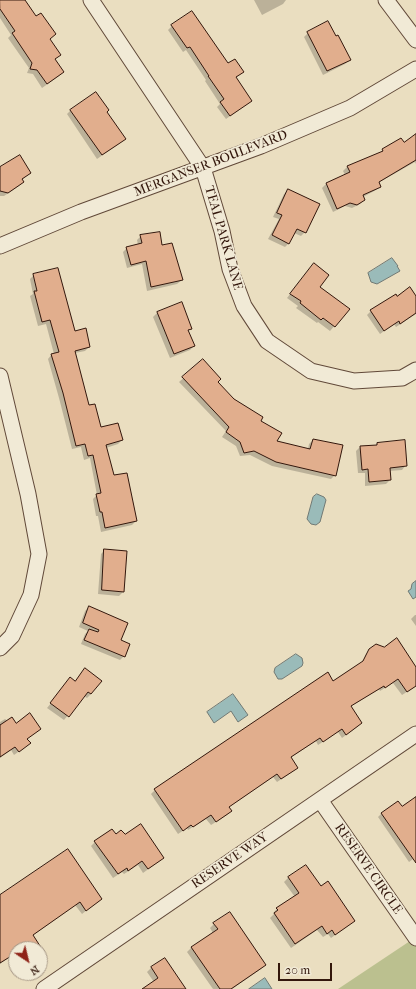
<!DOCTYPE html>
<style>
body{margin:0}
#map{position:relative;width:416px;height:989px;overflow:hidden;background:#eadec0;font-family:"IM FELL French Canon",serif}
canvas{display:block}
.north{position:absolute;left:8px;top:941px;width:40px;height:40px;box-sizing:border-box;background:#f1ead6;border:1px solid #a59685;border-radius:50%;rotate:145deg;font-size:11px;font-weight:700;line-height:16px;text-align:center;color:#33170c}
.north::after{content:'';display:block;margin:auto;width:14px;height:18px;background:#8f2418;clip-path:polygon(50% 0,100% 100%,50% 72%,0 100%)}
.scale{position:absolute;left:278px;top:963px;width:54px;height:18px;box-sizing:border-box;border:2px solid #33170c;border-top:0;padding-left:5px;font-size:12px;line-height:14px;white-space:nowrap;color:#33170c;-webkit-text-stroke:3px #f1ead6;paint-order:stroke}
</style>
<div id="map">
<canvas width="416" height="989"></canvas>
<div class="north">N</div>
<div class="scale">20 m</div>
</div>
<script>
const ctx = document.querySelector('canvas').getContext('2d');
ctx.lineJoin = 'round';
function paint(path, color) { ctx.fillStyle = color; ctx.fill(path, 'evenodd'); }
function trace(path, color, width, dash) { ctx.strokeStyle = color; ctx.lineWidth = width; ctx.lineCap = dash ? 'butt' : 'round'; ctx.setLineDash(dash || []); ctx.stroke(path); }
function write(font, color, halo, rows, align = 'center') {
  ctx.font = font + ' "IM FELL French Canon",serif'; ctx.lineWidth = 3.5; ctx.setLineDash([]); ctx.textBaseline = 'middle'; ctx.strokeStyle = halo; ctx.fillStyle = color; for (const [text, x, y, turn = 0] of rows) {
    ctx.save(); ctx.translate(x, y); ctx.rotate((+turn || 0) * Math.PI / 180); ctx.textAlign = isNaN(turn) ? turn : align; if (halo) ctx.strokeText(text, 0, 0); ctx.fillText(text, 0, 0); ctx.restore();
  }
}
paint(new Path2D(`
 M416 937V989H338Z`), '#bbc08f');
const water = new Path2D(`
 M392 258 398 266H397L400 271 377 284 371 282 368 273Z
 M317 494 324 497 326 500 320 522 316 525 311 524 307 519 313 497Z
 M416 581V597L413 599 408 591 411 589 412 584Z
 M296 654 302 658 303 663 302 666 282 679H278L274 672 275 668Z
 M233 694 248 715 238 722 231 711 214 723 207 712Z
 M265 978 272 989H249Z`);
paint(water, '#9abbb9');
trace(water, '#717974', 1);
paint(new Path2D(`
 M0 0H24L60 55 54 60 63 72 59 76 42 88 33 74 27 73 29 68 8 38 11 35 0 18Z
 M254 0H286L283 4 262 15Z
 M192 12 228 65 243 72 236 78 247 104 226 119 217 107 220 104 205 81 206 80 186 50 183 52 168 30 172 26Z
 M308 33 335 37 350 60 345 64 323 75 304 37Z
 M71 110 106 112 124 139 120 143 97 159 67 114Z
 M416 136V164L415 162 378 183 380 186 376 190 363 197 364 200 360 204 352 208 345 206 333 212 322 188 326 184 345 175 343 171 347 167 379 154 383 150 403 143Z
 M0 169 30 173 22 180 23 182 19 186 4 196H0Z
 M288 190 305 232 301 236 294 233 289 243 285 247 268 239 279 219 273 217 284 194Z
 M141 236 162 247 182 280 177 284 147 291 142 264 127 268 123 252 127 248 138 245 137 240Z
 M310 268 319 287 348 310 330 331 318 322 317 323 296 308 298 306 287 298Z
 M34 275 74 333 89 347 85 351 75 353 88 407 101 428 122 440 118 444 106 448 113 476 136 521 132 525 101 532 98 516H96L93 499 97 495 90 458 84 460 81 447 72 449 59 398 48 359 52 354H54L46 324 38 326 30 296 33 294 30 279Z
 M396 298H416V314L396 327 394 324 380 334 367 315 371 311Z
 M157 313 191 328 187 332 194 346 190 350 170 358 153 317Z
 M203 361 217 382 234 400 259 421 276 442 308 449 309 444 313 440 335 475 331 479 272 466 250 455 240 456 236 446 222 437 226 431 179 382Z
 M377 444 406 465 402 470 389 471 390 480 386 484 365 486V473H358L356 451 360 447 375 446Z
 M105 550 126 551 123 592 119 596 98 594 101 554Z
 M89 607 120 641 124 656 120 660 81 644 85 634 88 631 79 627 85 611Z
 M415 615H416V626L411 619Z
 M370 650 416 669V686L402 695 393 683 380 691 379 689 350 707 361 723 357 727 342 738 338 732 318 745 316 741 290 758 292 772 277 782 273 777 229 807 231 811 227 815 211 825 206 819 188 830 187 828 178 834 151 794 155 790 333 682 361 664 366 654Z
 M71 679 91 694 87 698 84 696 64 720 47 708Z
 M5 719 8 721 16 724 40 729 27 739 25 747 14 755 11 750 0 758V722Z
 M416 798V857L409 862 378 817 382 813 402 808Z
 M111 830 115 835 125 836 162 858 158 862 143 873 138 865 124 874 122 872 113 878 91 846 95 842Z
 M306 866 320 887 353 921 349 925 331 938 328 934 323 937 317 930 291 948 270 918 274 914 273 913 277 909 295 897 284 882 288 878Z
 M0 896 101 899 82 914 75 905 32 936V949H16V957L14 954 0 964Z
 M214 924 265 965 261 969 232 989H213L187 952 191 948 213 933 210 928Z
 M164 959 184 989H143L154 982 147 972 151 968Z`), '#0003');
const building = new Path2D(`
 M0 0H25L36 16 41 13 56 34 50 39 61 55 55 59 64 72 47 84 37 70 30 69 32 63 12 33 15 31 0 9Z
 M192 11 228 63 235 59 244 72 236 77 252 101 230 116 220 102 224 99 208 76H209L190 47 187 48 171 25Z
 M328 21 336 36 338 35 351 60 327 71 307 32Z
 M96 92 109 110 107 112 126 139 102 155 70 110Z
 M416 134V160L379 182 381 187 363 195 365 200 357 205 350 203 337 209 326 183 350 172 347 166 383 151 382 149 401 138 404 142Z
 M20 155 31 173 22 179 24 182 8 193 0 191V167Z
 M288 189 320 204 306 233 297 229 289 244 272 235 282 215 277 213Z
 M160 232 162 245 172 243 183 280 151 287 146 261 131 265 126 247 142 243 140 235Z
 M314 263 329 275 320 287 350 309 335 327 323 318 321 320 300 303 301 301 290 294Z
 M58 268 75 331 86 328 90 347 75 351 89 405 95 404 101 427 118 423 123 440 106 445 114 475 127 473 137 521 105 528 102 512H100L96 494 101 493 93 455 88 456 85 444 76 446 63 393 51 354 59 352 50 320 42 322 34 291H37L33 274Z
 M410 287 416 296V313L400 324 399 321 384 331 370 310 396 294 397 296Z
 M182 302 192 329 188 330 195 346 174 354 157 312Z
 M203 359 221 379 218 382 234 399 263 417 261 421 282 433 277 441 310 449 313 439 343 445 336 476 276 462 254 451 244 453 240 442 226 432 229 427 182 377Z
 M405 440 407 466 390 468 391 480 369 482 368 469 362 470 360 446 377 445V443Z
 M104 549 127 551 124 592 102 590Z
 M89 606 128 623 121 640 130 644 125 657 84 640 89 629 98 632 99 630 83 623Z
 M397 638 416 667V686L407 692 398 679 385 688 384 686 351 706 362 723 346 735 342 729 323 742 320 738 291 757 298 768 281 779 277 774 229 807 232 811 216 822 211 815 193 827 191 825 183 831 154 789 328 672 333 681 363 661 369 649 376 644 384 647Z
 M85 668 102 681 91 694 88 692 69 717 50 703 70 677 75 681Z
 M30 713 41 729 27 739 31 743 19 752 15 747 0 757V725L12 717 16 723Z
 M416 797V863L381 813 398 801 402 806Z
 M141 824 164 858 148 869 142 861 128 871 127 868 118 874 94 841 112 829 116 834 121 830 125 834Z
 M68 849 102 899 86 911 80 902 33 935 42 949H16V953L0 963V895Z
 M306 865 321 886 328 881 355 921 335 935 332 930 327 934 322 926 295 944 274 913 278 910 276 908 299 893 288 877Z
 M230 912 266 965 231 989H220L191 947 218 929 213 923Z
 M165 958 186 989H142L158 978 151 967Z`);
paint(building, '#e1ae8d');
trace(building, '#33170c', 1);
const minor = new Path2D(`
 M91 0 203 168 222 231 230 269 244 306 267 341 311 371 354 381 402 378 416 370
 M386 0 416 40
 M0 246 81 212 261 146 350 108 416 69
 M0 376 28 494 39 554 31 595 12 636 0 648
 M320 800 416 938
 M44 989 416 734`);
trace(minor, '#614939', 17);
trace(minor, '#f1ead6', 15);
write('13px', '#33170c', '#f1ead6', [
 ["MERGANSER BOULEVARD",211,164,-21],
 ["TEAL PARK LANE",223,238,74],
 ["RESERVE WAY",230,861,-34],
 ["RESERVE CIRCLE",368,869,55]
]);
</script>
